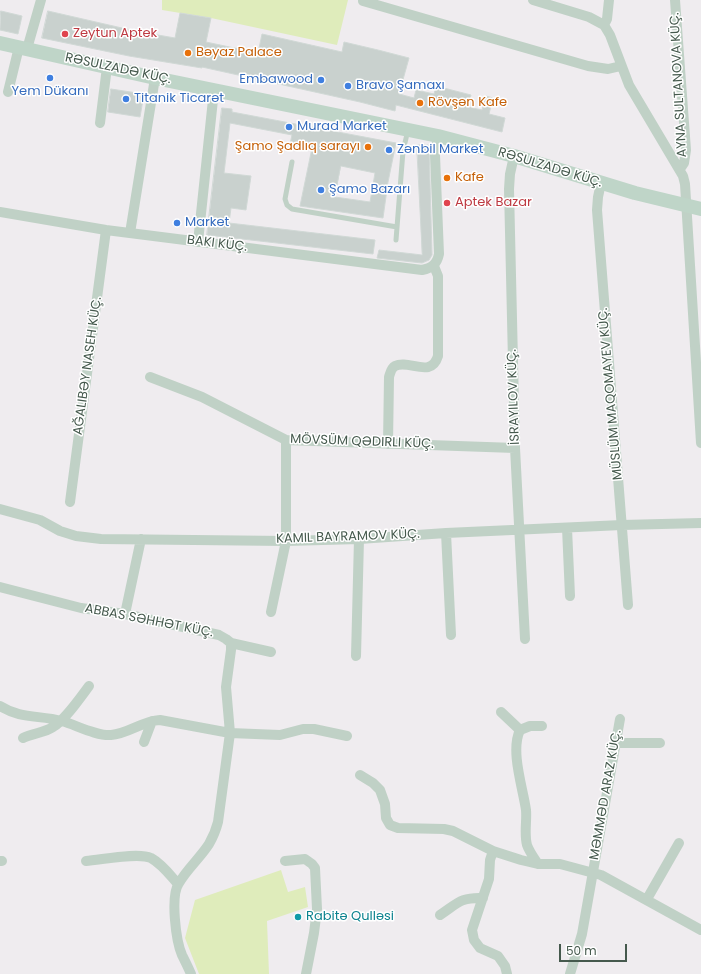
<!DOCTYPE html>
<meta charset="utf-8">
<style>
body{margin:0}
#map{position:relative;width:701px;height:974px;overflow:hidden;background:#efecef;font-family:Poppins,sans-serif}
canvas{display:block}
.scale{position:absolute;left:559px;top:944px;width:68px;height:18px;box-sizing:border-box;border:2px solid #45594d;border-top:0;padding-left:5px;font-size:12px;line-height:14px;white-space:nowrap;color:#45594d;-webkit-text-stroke:3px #fff;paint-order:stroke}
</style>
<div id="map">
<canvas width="701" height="974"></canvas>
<div class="scale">50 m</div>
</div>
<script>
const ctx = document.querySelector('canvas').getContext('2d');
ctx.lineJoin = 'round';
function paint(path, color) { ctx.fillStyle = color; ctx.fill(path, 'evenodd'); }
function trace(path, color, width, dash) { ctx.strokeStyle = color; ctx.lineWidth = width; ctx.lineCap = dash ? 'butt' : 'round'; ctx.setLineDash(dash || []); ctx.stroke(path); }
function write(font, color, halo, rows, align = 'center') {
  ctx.font = font + ' Poppins,sans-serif'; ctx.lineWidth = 3; ctx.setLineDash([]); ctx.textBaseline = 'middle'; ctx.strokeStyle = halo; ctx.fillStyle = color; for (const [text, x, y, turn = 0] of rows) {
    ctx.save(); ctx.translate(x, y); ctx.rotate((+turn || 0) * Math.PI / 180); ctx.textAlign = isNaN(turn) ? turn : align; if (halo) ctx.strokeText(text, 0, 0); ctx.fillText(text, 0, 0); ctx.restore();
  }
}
paint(new Path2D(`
 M162 0H348L337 45 211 18 162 10Z
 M281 870 288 892 305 887 308 907 267 921 269 974H199L185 938 195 900Z`), '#dfecbb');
const building = new Path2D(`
 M1 11 22 16 18 34 0 30Z
 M48 11 135 31 175 38 180 13 211 18 206 42 258 53 262 34 342 52 344 42 378 50 409 58 399 94 414 98 416 90 434 94 436 86 471 95 468 107 482 110 486 96 493 98 489 114 505 118 502 132 396 105 395 111 360 102 202 67V68L129 56 42 38Z
 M111 89 144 94 140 117 108 112Z
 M222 108 232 109V112L396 143 388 182 383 218 300 206 312 148 290 144 292 135 230 123 224 173 251 176 246 210 231 208 229 223 375 240 373 254 207 235ZM341 166 375 173 370 202 335 197Z
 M417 145H429L432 255 429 260 422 263 377 258 379 250 422 255Z`);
paint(building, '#c9d1ce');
trace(building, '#d0d8d5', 1);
trace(new Path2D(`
 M292 162 285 199 287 205 292 209 397 227
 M396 240 403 151 408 130`), '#c0d1c6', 5);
trace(new Path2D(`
 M533 0 589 17 604 25 610 35 629 85 683 176 685 184 701 443
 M675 0 686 150 684 163 680 169
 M363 1 588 66 608 69 621 66
 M604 25 607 19 609 0
 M27 49 41 0
 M8 92 19 47
 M100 123 107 67
 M514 156 510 174 509 189 515 448 525 639
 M601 183 598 197 597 210 628 605
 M0 212 106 230 422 270C432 268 437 264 439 254L435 155 438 136
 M130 233 155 78
 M198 242 214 90
 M150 377 202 397 286 440 515 448
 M388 444 389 377C390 374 391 368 395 366 409 359 431 379 438 356V276L434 266
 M70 502 106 230
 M0 509 40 520 60 531 76 536 101 539 286 541 359 539 446 533 622 525 701 523
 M567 528 570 596
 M446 533 451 635
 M0 587 81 608 125 614 219 635 226 639 231 643V650L226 687 230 733 218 822C216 830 213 837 209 844 200 858 187 869 179 883 170 896 176 941 182 955 185 961 188 967 191 974
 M271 612 286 541V440
 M125 614 141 539
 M231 643 271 652
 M356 656 359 539
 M0 706C20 719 39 715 62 721 76 725 96 736 111 735 128 734 142 721 160 720L230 733 280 735 303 729H314L347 736
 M501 712 520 730
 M23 738C33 733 44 733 53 727 65 720 80 698 89 686
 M144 742 152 721
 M616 743H660
 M360 775 373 783 380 790 385 804 386 818 390 825 398 828 444 829 453 831 493 851 521 860 538 864H560L601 875 701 930
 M493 851 490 860 489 879 472 930 474 940 480 948 498 956 505 966 507 974
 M0 861H2
 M86 861C101 860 138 852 151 858 162 864 170 875 178 884
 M285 861 305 859 312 864 315 868 317 909 314 933 306 974
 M538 864C534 858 529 851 527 845 524 834 527 821 526 810 523 788 510 751 520 730L530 726H542
 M647 899 679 843
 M440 915C458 903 461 897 483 898
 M570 974 582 934 620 719`), '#c0d1c6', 10);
trace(new Path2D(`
 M0 43 155 78 438 136 514 156 635 193 701 209`), '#bfd5c8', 14);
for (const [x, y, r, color] of [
 [65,34,4,"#e0444e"],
 [188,53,4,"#e8710a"],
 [50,78,4,"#3f7fe0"],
 [321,80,4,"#3f7fe0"],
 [348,86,4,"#3f7fe0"],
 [126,99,4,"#3f7fe0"],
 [420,103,4,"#e8710a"],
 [289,127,4,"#3f7fe0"],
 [368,147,4,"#e8710a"],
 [389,150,4,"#3f7fe0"],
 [447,178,4,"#e8710a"],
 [321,190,4,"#3f7fe0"],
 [447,203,4,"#e0444e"],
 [177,223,4,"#3f7fe0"],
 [298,917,4,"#0f9aa8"]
]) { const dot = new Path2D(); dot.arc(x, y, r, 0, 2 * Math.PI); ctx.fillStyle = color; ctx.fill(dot); trace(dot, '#fff', 1.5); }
write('13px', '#be3a42', '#fff', [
 ["Zeytun Aptek",73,34],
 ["Aptek Bazar",455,203]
], 'left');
write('13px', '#c56008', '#fff', [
 ["Bəyaz Palace",196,53],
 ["Rövşən Kafe",428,103],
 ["Şamo Şadlıq sarayı",360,147,"right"],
 ["Kafe",455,178]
], 'left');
write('13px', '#45594d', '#fff', [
 ["RƏSULZADƏ KÜÇ.",118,69,12],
 ["AYNA SULTANOVA KÜÇ.",679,85,-93],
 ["RƏSULZADƏ KÜÇ.",550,168,17],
 ["BAKI KÜÇ.",217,244,7],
 ["AĞALIBƏY NASEH KÜÇ.",88,366,-82],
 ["MÜSLÜM MAQOMAYEV KÜÇ.",611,394,-95],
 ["İSRAYILOV KÜÇ.",514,397,-92],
 ["MÖVSÜM QƏDIRLI KÜÇ.",362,442,2],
 ["KAMIL BAYRAMOV KÜÇ.",348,537,-2],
 ["ABBAS SƏHHƏT KÜÇ.",149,621,11],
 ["MƏMMƏD ARAZ KÜÇ.",606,795,-80]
]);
write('13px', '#366cbe', '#fff', [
 ["Embawood",313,80,"right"],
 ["Bravo Şamaxı",356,86],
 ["Yem Dükanı",50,92,"center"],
 ["Titanik Ticarət",134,99],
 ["Murad Market",297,127],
 ["Zənbil Market",397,150],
 ["Şamo Bazarı",329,190],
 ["Market",185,223]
], 'left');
write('13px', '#0d838f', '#fff', [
 ["Rabitə Qulləsi",306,917]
], 'left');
</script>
